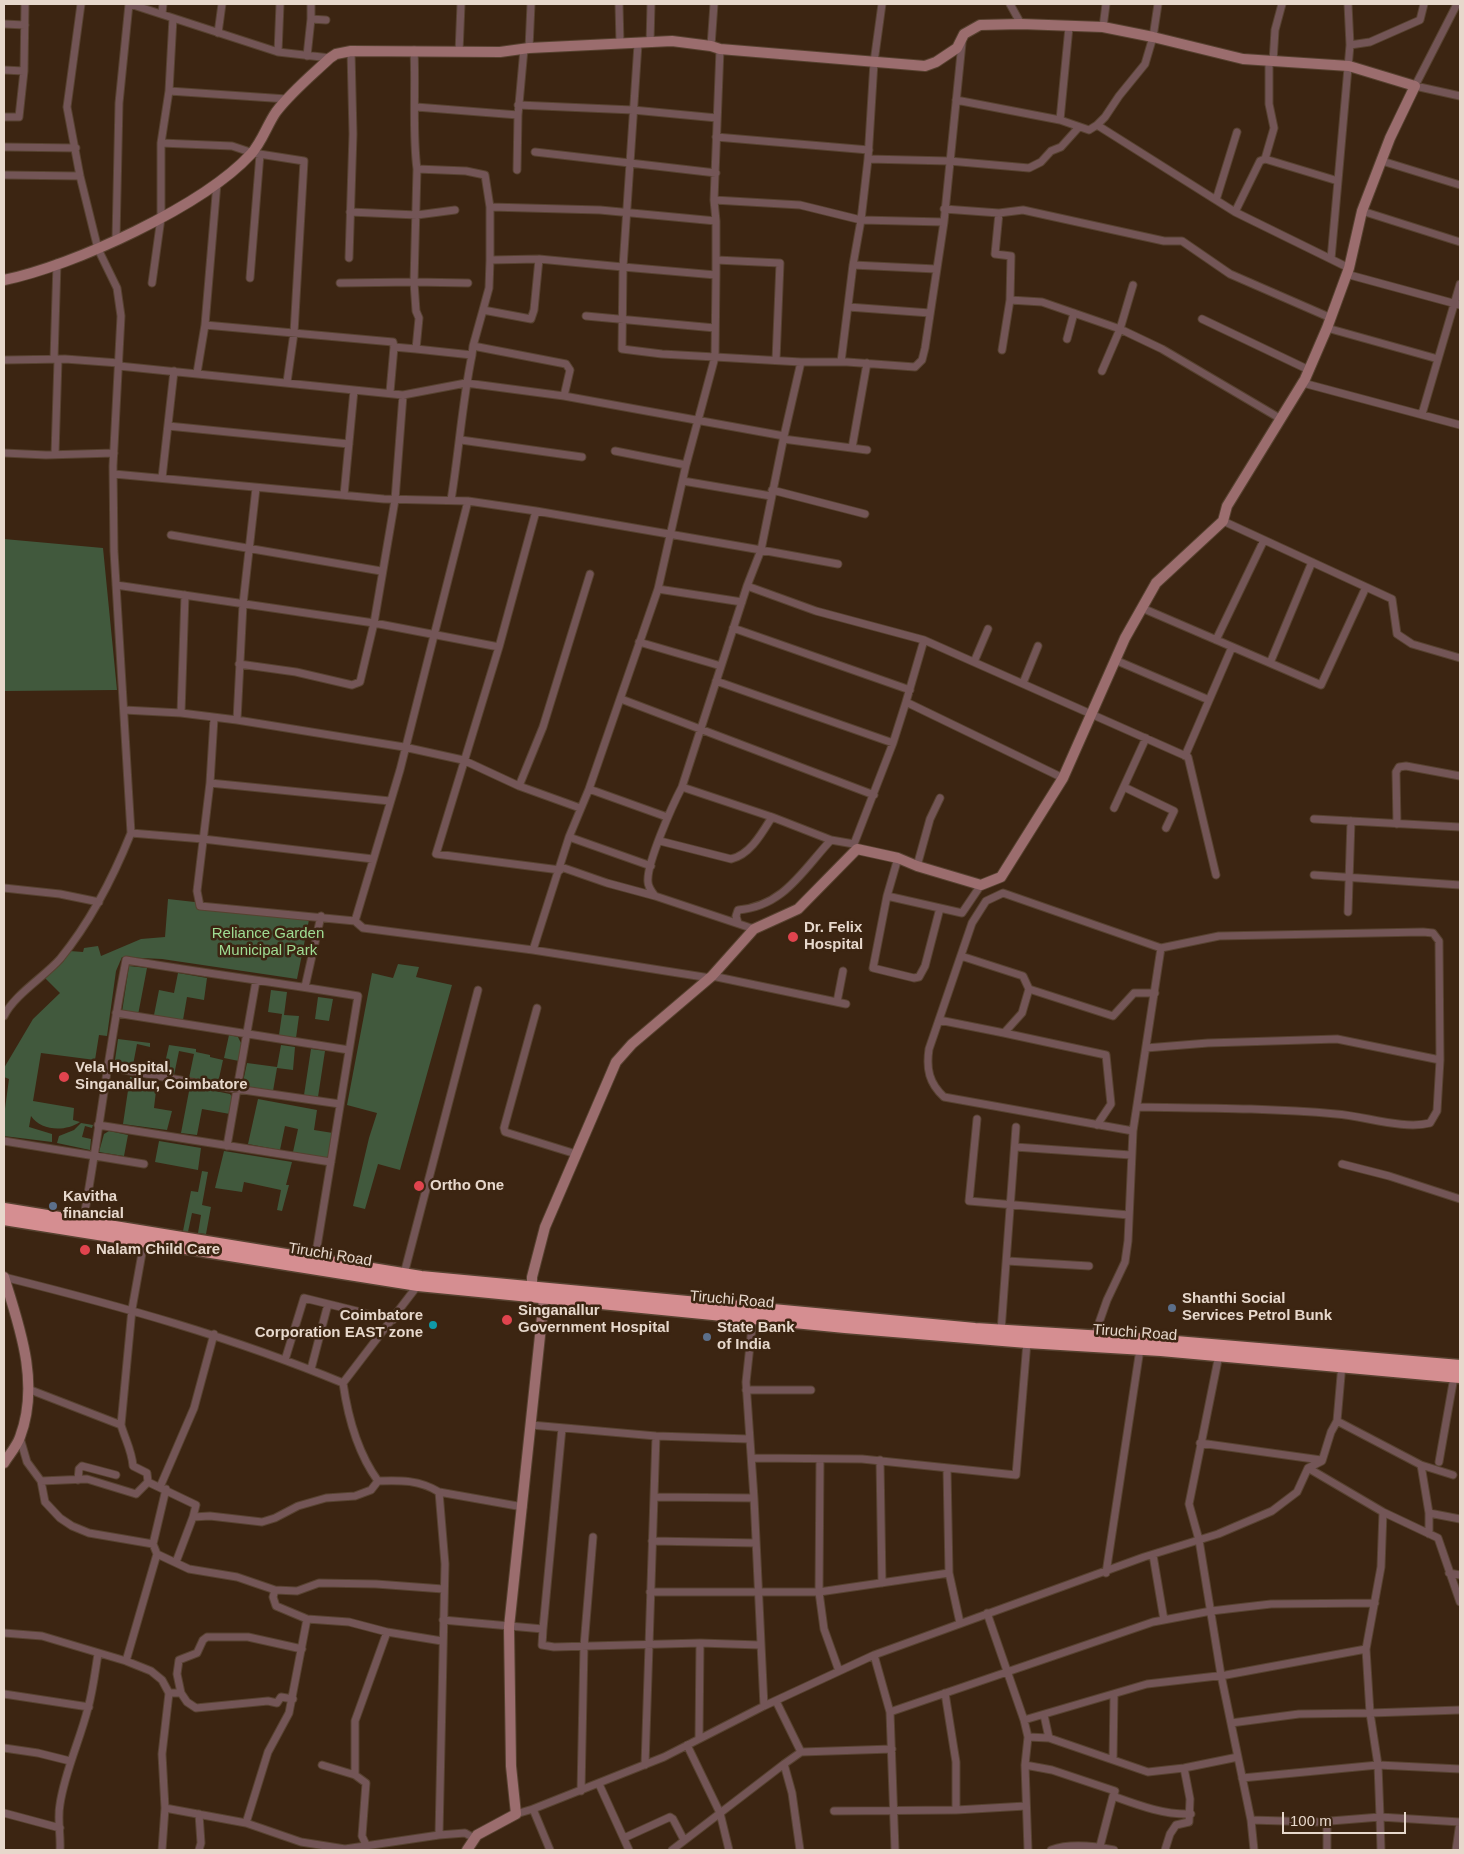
<!DOCTYPE html>
<style>
body{margin:0}
#map{position:relative;width:1464px;height:1854px;overflow:hidden;background:#3c2512;font-family:Helvetica,sans-serif}
canvas{display:block}
.frame{position:absolute;inset:0;border:5px solid #e7d8cc;pointer-events:none}
.scale{position:absolute;left:1282px;top:1812px;width:124px;height:22px;box-sizing:border-box;border:2px solid #e7d8cc;border-top:0;padding-left:6px;font-size:15px;line-height:18px;white-space:nowrap;color:#e7d8cc;-webkit-text-stroke:4px #3c2512;paint-order:stroke}
</style>
<div id="map">
<canvas width="1464" height="1854"></canvas>
<div class="frame"></div>
<div class="scale">100 m</div>
</div>
<script>
const ctx = document.querySelector('canvas').getContext('2d');
ctx.lineJoin = 'round';
function paint(path, color) { ctx.fillStyle = color; ctx.fill(path, 'evenodd'); }
function trace(path, color, width, dash) { ctx.strokeStyle = color; ctx.lineWidth = width; ctx.lineCap = dash ? 'butt' : 'round'; ctx.setLineDash(dash || []); ctx.stroke(path); }
function write(font, color, halo, rows, align = 'center') {
  ctx.font = font + ' Helvetica,sans-serif'; ctx.lineWidth = 5; ctx.setLineDash([]); ctx.textBaseline = 'middle'; ctx.strokeStyle = halo; ctx.fillStyle = color; for (const [text, x, y, turn = 0] of rows) {
    ctx.save(); ctx.translate(x, y); ctx.rotate((+turn || 0) * Math.PI / 180); ctx.textAlign = isNaN(turn) ? turn : align; if (halo) ctx.strokeText(text, 0, 0); ctx.fillText(text, 0, 0); ctx.restore();
  }
}
paint(new Path2D(`
 M4 539 103 548 117 690 4 691Z
 M168 899 310 915 297 979 162 959 122 957 116 971 107 1036 99 1035 95 1060 41 1053 33 1101 74 1108 73 1120 80 1122C65 1132 41 1131 31 1116L29 1127 52 1134V1142L4 1136V1116L9 1079 4 1077V1068L33 1019 60 993 45 978 63 962 70 951 83 952 84 948 98 946 101 956 141 939 165 937Z
 M398 964 419 967 416 977 452 985 400 1170 378 1164 365 1209 353 1206 369 1138 377 1113 347 1105 372 973 393 978Z
 M129 966 147 968 138 1015 122 1012Z
 M178 973 207 978 204 1000 187 997 183 1020 154 1015 159 990 174 993Z
 M271 990 287 992 284 1015 299 1016 296 1038 279 1035 282 1014 268 1012Z
 M318 997 333 999 329 1021 315 1019Z
 M229 1035 238 1037 241 1043 239 1061 224 1058Z
 M118 1039 150 1043V1047L137 1044 133 1065 115 1060Z
 M169 1045 196 1049V1052L210 1055V1057L223 1060 218 1083 189 1078 194 1054 179 1051 174 1075 163 1072Z
 M281 1045 295 1047 293 1070 277 1068 273 1091 245 1086 243 1082 247 1063 277 1067Z
 M311 1049 325 1051 318 1097 304 1095Z
 M130 1077 157 1082 154 1108 172 1111 167 1130 123 1124Z
 M190 1086 230 1094 233 1098 230 1114 202 1109 197 1135 181 1133Z
 M258 1099 317 1110 314 1130 333 1133 328 1158 293 1152 298 1129 285 1126 280 1150 248 1144Z
 M81 1123 93 1125 92 1128 85 1126 82 1137 91 1139 90 1150 57 1143 59 1136 74 1130Z
 M109 1131 128 1135 124 1156 99 1152 104 1134Z
 M159 1141 201 1148 198 1170 155 1162Z
 M224 1151 292 1162 286 1185H289L282 1211 277 1210 281 1190 244 1182 242 1192 215 1188Z
 M202 1171 208 1172 202 1205 211 1207 206 1234 198 1233 201 1215 192 1213 188 1232 183 1231 191 1191 198 1192Z`), '#41593d');
const street = new Path2D(`
 M130 4 278 52 330 58
 M311 4V19L326 20
 M619 4 620 44
 M1010 4 1021 24
 M1457 4 1415 86 1460 96
 M162 14 163 4
 M4 24 25 25
 M1069 27 1060 120 1089 130 1097 125 1235 212 1349 268
 M1103 27 1106 4
 M218 33 222 4
 M650 43 651 4
 M1350 45 1370 42 1420 20 1424 4
 M711 46 714 4
 M529 48 531 4
 M414 50C416 89 412 131 417 169L466 171 485 175 490 207V260L539 259
 M278 52 280 4
 M459 52 461 4
 M307 56 311 19
 M1269 62V104L1274 128 1265 159 1338 181 1331 259
 M1273 62 1275 30 1282 4
 M4 70 24 71
 M169 91 287 99
 M956 100 1060 120
 M518 105 633 110 717 118
 M416 107 518 115 524 49
 M4 117H19L24 71 25 4
 M1097 125 1105 117 1119 96 1145 64 1153 37 1158 4
 M716 137 869 150
 M161 143 232 146 253 153 304 161 294 333 287 382
 M4 147 76 148
 M535 152 716 173
 M868 159 949 161 1029 168 1041 162 1051 151 1061 147 1079 127
 M1382 161 1460 185
 M417 169 414 282 468 283
 M517 170 518 115
 M4 175 80 176
 M1338 181 1350 45 1348 4
 M714 200 800 205 861 220 944 222
 M1216 200 1237 132
 M490 207 600 210 716 221V275
 M944 209 999 213 1023 210 1164 241H1182L1230 274 1331 318
 M1362 211 1460 242
 M350 212 417 215 455 210
 M1235 212 1260 161 1265 159
 M999 213 995 254 1011 256 1010 300 1002 350
 M716 221 714 200 720 49
 M116 239 119 103 129 4
 M349 258 353 134 351 51
 M490 260 489 288 483 310 531 319 534 310 539 259 623 267 638 44
 M716 260 780 263 776 360
 M853 265 936 269
 M623 267 716 275 715 357 662 354 622 349Z
 M1346 274 1460 305
 M250 278 260 154
 M152 283 161 218V143L169 91 173 18
 M340 283 414 282 416 311 419 318 416 349 472 355C462 403 459 452 451 500
 M1010 300 1042 302 1120 329 1162 349 1281 419
 M848 307 930 313
 M586 316 715 328
 M1202 319 1309 370
 M205 325 393 342 394 347 416 349
 M1327 328 1438 359
 M1067 339 1074 313
 M473 346 483 310
 M472 355 473 346 566 364 570 370 564 396
 M54 359 57 263
 M4 360 65 359 119 363
 M841 362 853 265 861 220 868 159 874 62 882 4
 M119 366 403 395 466 383 564 396 784 436 761 550 838 564
 M1102 371 1120 329 1133 285
 M197 373 205 325 217 183
 M1303 383 1460 425
 M390 392 394 347
 M1422 414 1460 284
 M168 426 349 444
 M784 436 801 362H847L915 367 922 360 925 348 944 222 962 43
 M783 439 867 450
 M461 440 582 457
 M852 448 867 363
 M615 451 686 465
 M4 453 46 455 114 453
 M55 454 58 360
 M114 474 384 499 468 501 536 511 761 550 747 586 682 787C673 804 646 864 648 882 648 887 652 892 655 896L754 929
 M162 478 174 371
 M683 481 771 496
 M256 488 243 604 237 720 404 747 463 760 519 786 580 808
 M772 490 865 514
 M344 495 354 390
 M468 501 400 770 355 921 363 928 533 950 710 978
 M1223 521 1392 599 1397 634 1412 644 1460 658
 M171 535 381 571
 M116 585 374 623 499 647 436 854 560 870
 M747 586 816 611 924 640
 M658 589 742 602
 M1142 608 1321 685 1366 587
 M733 628 910 690
 M1216 640 1264 540
 M639 642 721 666
 M499 647 536 511
 M1115 660 1209 700
 M974 662 988 629
 M1270 663 1312 562
 M239 664 296 672 352 685 360 682 374 623 395 500 403 395
 M716 681 893 743
 M1023 683 1038 646
 M621 699 874 795
 M906 702 924 640 1188 757 1216 875
 M124 710 181 713 237 720
 M181 713 185 595
 M214 718 210 783 197 891 200 906 355 921
 M1185 756 1232 647
 M210 783 390 801
 M519 786 543 727 590 574
 M682 787 772 817 831 840 854 844 893 743 906 702 1063 778
 M1124 787 1174 811 1166 828
 M589 789 667 817
 M1114 808 1146 738
 M1314 819 1460 827
 M1397 824 1396 772 1399 767 1406 766 1460 776
 M131 833 203 839 373 859
 M569 837 651 866
 M660 841 731 859C750 855 762 833 772 817
 M898 858 887 896 873 968 914 978 919 977 925 966 940 908
 M917 866 930 819 940 798
 M561 867 607 883 655 896
 M1314 875 1460 885
 M4 888 60 894 99 902
 M887 896 962 913 981 885
 M1348 912 1351 821
 M738 923 736 916 738 910C784 906 802 871 831 840
 M533 950 569 837 589 789 658 589 686 465 715 357 801 362
 M961 956 1023 976 1029 989
 M712 976 846 1004
 M305 987 321 916
 M837 1002 843 971
 M537 1008 504 1128 505 1132 576 1154
 M116 1013 349 1050
 M4 1016C14 995 44 977 60 959 91 921 113 878 131 833L114 551 113 466 121 316 117 288 98 249 80 176 67 107 81 4
 M939 1020 1004 1033
 M1146 1048 1208 1043 1337 1039 1440 1060
 M106 1068 119 1069 202 1084 340 1104
 M977 1119 969 1201 1129 1215
 M98 1125 331 1162
 M1097 1125 1111 1104 1106 1055 1004 1033 1022 1013 1029 989 1113 1016 1134 993H1155
 M1133 1131 944 1097C929 1083 926 1069 929 1049L972 923 986 901 1003 893 1161 948
 M4 1141 144 1164
 M227 1146 256 981
 M1015 1147 1131 1155
 M1342 1164 1389 1176 1460 1199
 M83 1222C99 1135 109 1047 126 960 203 973 281 983 358 996L315 1259
 M144 1242 132 1309 121 1425C125 1439 132 1451 133 1466L147 1473 148 1482
 M1007 1261 1089 1266
 M404 1274 478 990
 M4 1277C120 1306 232 1337 343 1383 348 1418 357 1452 378 1481 400 1480 420 1480 439 1492L523 1507
 M753 1318 746 1382 754 1498 764 1706
 M1001 1331 1016 1127
 M1094 1337 1107 1300 1125 1262 1128 1241 1133 1131 1161 948 1219 936 1423 932 1433 933 1439 941 1440 1060 1437 1111 1430 1123C1404 1130 1364 1116 1336 1114 1270 1108 1203 1108 1137 1107
 M1219 1355 1189 1504 1199 1540 1221 1675 1251 1820 1318 1822 1380 1817 1381 1850
 M285 1360 304 1298 393 1320
 M311 1369 328 1304
 M343 1383 418 1285
 M28 1389 121 1425
 M746 1390H811
 M1337 1421 1421 1465 1429 1513
 M531 1425 656 1436 749 1439
 M20 1438 27 1462 41 1481 45 1502 60 1518 72 1526 89 1533 153 1544 157 1554 189 1569 237 1577 275 1590 297 1591 319 1583 376 1584 443 1589
 M1200 1443 1321 1460
 M752 1458 862 1459 1016 1475 1027 1342
 M820 1459 819 1592 824 1629 839 1671
 M880 1460 882 1583
 M1439 1462 1454 1377
 M1421 1465 1453 1475
 M1308 1468 1383 1512 1438 1538 1460 1602
 M947 1469 949 1573 960 1623
 M78 1480 79 1469 82 1466 116 1475
 M41 1481 87 1479 136 1494 148 1482 196 1505 193 1517
 M160 1487 194 1408 214 1334
 M654 1497 754 1498
 M1429 1534V1513L1460 1519
 M652 1541 756 1543
 M153 1544 166 1489
 M1153 1555 1164 1620
 M176 1562 193 1517 210 1516 262 1522 275 1518 298 1506 326 1498 355 1496 371 1490 378 1481
 M1106 1573 1140 1349
 M1449 1573 1460 1575
 M275 1590 273 1597 276 1606 307 1619 349 1622 387 1632 442 1641
 M650 1592H819L949 1573
 M987 1613 1024 1720 1028 1737 1025 1765 1028 1850
 M443 1620 543 1629 542 1645 554 1647 700 1643 760 1645
 M543 1629 562 1428
 M4 1633 42 1636 126 1661 151 1671 162 1680 169 1693 162 1754 165 1808 162 1850
 M874 1655 890 1712 895 1850
 M126 1661 157 1554
 M169 1693H181L187 1702 196 1708 268 1701 277 1703 281 1697 293 1699
 M181 1693 177 1674 179 1660 197 1653 203 1640 207 1637H248L302 1649
 M945 1693 956 1762V1810L1026 1806
 M4 1694 89 1707
 M776 1701 801 1752
 M890 1712 1153 1622 1211 1611 1271 1604 1375 1603
 M1044 1715 1049 1738 1148 1772 1184 1768 1238 1757
 M1024 1720 1147 1684 1226 1675 1366 1649 1381 1567 1383 1512
 M1231 1723 1299 1714 1370 1713 1366 1649
 M1028 1737 1049 1738
 M699 1739 700 1643
 M687 1745 720 1813 729 1850
 M4 1748 38 1753 70 1761
 M1113 1759 1114 1695
 M322 1765 355 1775 366 1783 362 1836 367 1847
 M645 1765 656 1436
 M1025 1765 1052 1770 1115 1791 1113 1796C1138 1805 1164 1815 1191 1814
 M1460 1769 1378 1765 1380 1817 1460 1822
 M355 1775V1721L387 1632
 M1242 1778 1378 1765 1370 1713 1460 1710
 M599 1784 629 1850
 M581 1791 584 1646 593 1537
 M165 1808 246 1823 301 1842 345 1849 439 1835 465 1833 474 1838
 M533 1809 550 1850
 M834 1811 956 1810
 M4 1813 60 1828
 M516 1814 533 1809 664 1757 764 1706 874 1655 1144 1557 1218 1534 1272 1511 1297 1492 1308 1468 1322 1461 1331 1432 1337 1421 1342 1364
 M1251 1820 1254 1850
 M246 1823 268 1752 289 1713 307 1619
 M439 1835 445 1564 439 1492
 M624 1838 670 1817 673 1819 684 1840
 M60 1850C61 1834 57 1820 60 1804 65 1771 80 1740 88 1708 93 1690 95 1672 98 1654
 M199 1850 201 1843 199 1814
 M672 1850 784 1764
 M800 1850 792 1793 784 1764 801 1752 892 1749
 M1051 1850C1070 1843 1095 1846 1114 1850
 M1099 1850 1113 1796
 M1165 1850 1170 1834 1176 1825 1189 1822 1190 1799 1184 1768
 M1327 1850V1822
 M1456 1850 1460 1822`);
const secondary = new Path2D(`
 M4 280C73 266 203 206 251 154 262 142 267 125 276 112 291 92 312 75 330 58L336 54 351 51 500 52 529 48 672 41 711 46 720 49 925 66 936 62 957 48 964 34 980 25 1021 24 1103 27 1153 37 1243 59 1349 66 1415 86 1390 138 1362 211 1349 268 1327 328 1305 379 1227 506 1223 521 1156 583 1125 638 1063 778 1001 877 981 885 917 866 898 858 857 849 798 909 754 929 712 976 632 1044 616 1062 545 1227 532 1277V1287
 M4 1277C20 1328 40 1384 20 1437 17 1446 9 1455 4 1463
 M467 1850 477 1835 516 1814 511 1766 509 1627 544 1298`);
const highway = new Path2D(`
 M4 1209 421 1277 975 1329 1152 1340 1460 1366
 M4 1219 418 1285 845 1327 1027 1342 1161 1350 1460 1377`);
trace(street, '#574230', 9);
trace(secondary, '#574230', 12);
trace(highway, '#574230', 15);
trace(street, '#735556', 7);
trace(secondary, '#9b6d6e', 10);
trace(highway, '#d58e91', 12);
for (const [x, y, r, color] of [
 [793,937,6,"#e0444e"],
 [64,1077,6,"#e0444e"],
 [419,1186,6,"#e0444e"],
 [53,1206,5,"#5c6f8a"],
 [85,1250,6,"#e0444e"],
 [1172,1308,5,"#5c6f8a"],
 [507,1320,6,"#e0444e"],
 [433,1325,5,"#0f9aa8"],
 [707,1337,5,"#5c6f8a"]
]) { const dot = new Path2D(); dot.arc(x, y, r, 0, 2 * Math.PI); ctx.fillStyle = color; ctx.fill(dot); trace(dot, '#3c2512', 2); }
write('bold 15px', '#e7d8cc', '#3c2512', [
 ["Dr. Felix",804,928],
 ["Hospital",804,945],
 ["Vela Hospital,",75,1068],
 ["Singanallur, Coimbatore",75,1085],
 ["Ortho One",430,1186],
 ["Kavitha",63,1197],
 ["financial",63,1214],
 ["Nalam Child Care",96,1250],
 ["Shanthi Social",1182,1299],
 ["Services Petrol Bunk",1182,1316],
 ["Singanallur",518,1311],
 ["Government Hospital",518,1328],
 ["Coimbatore",423,1316,"right"],
 ["Corporation EAST zone",423,1333,"right"],
 ["State Bank",717,1328],
 ["of India",717,1345]
], 'left');
write('15px', '#9fdc93', '#3c2512', [
 ["Reliance Garden",268,934],
 ["Municipal Park",268,951]
]);
write('15px', '#e7d8cc', '#3c2512', [
 ["Tiruchi Road",330,1255,9],
 ["Tiruchi Road",732,1300,5],
 ["Tiruchi Road",1135,1333,4]
]);
</script>
